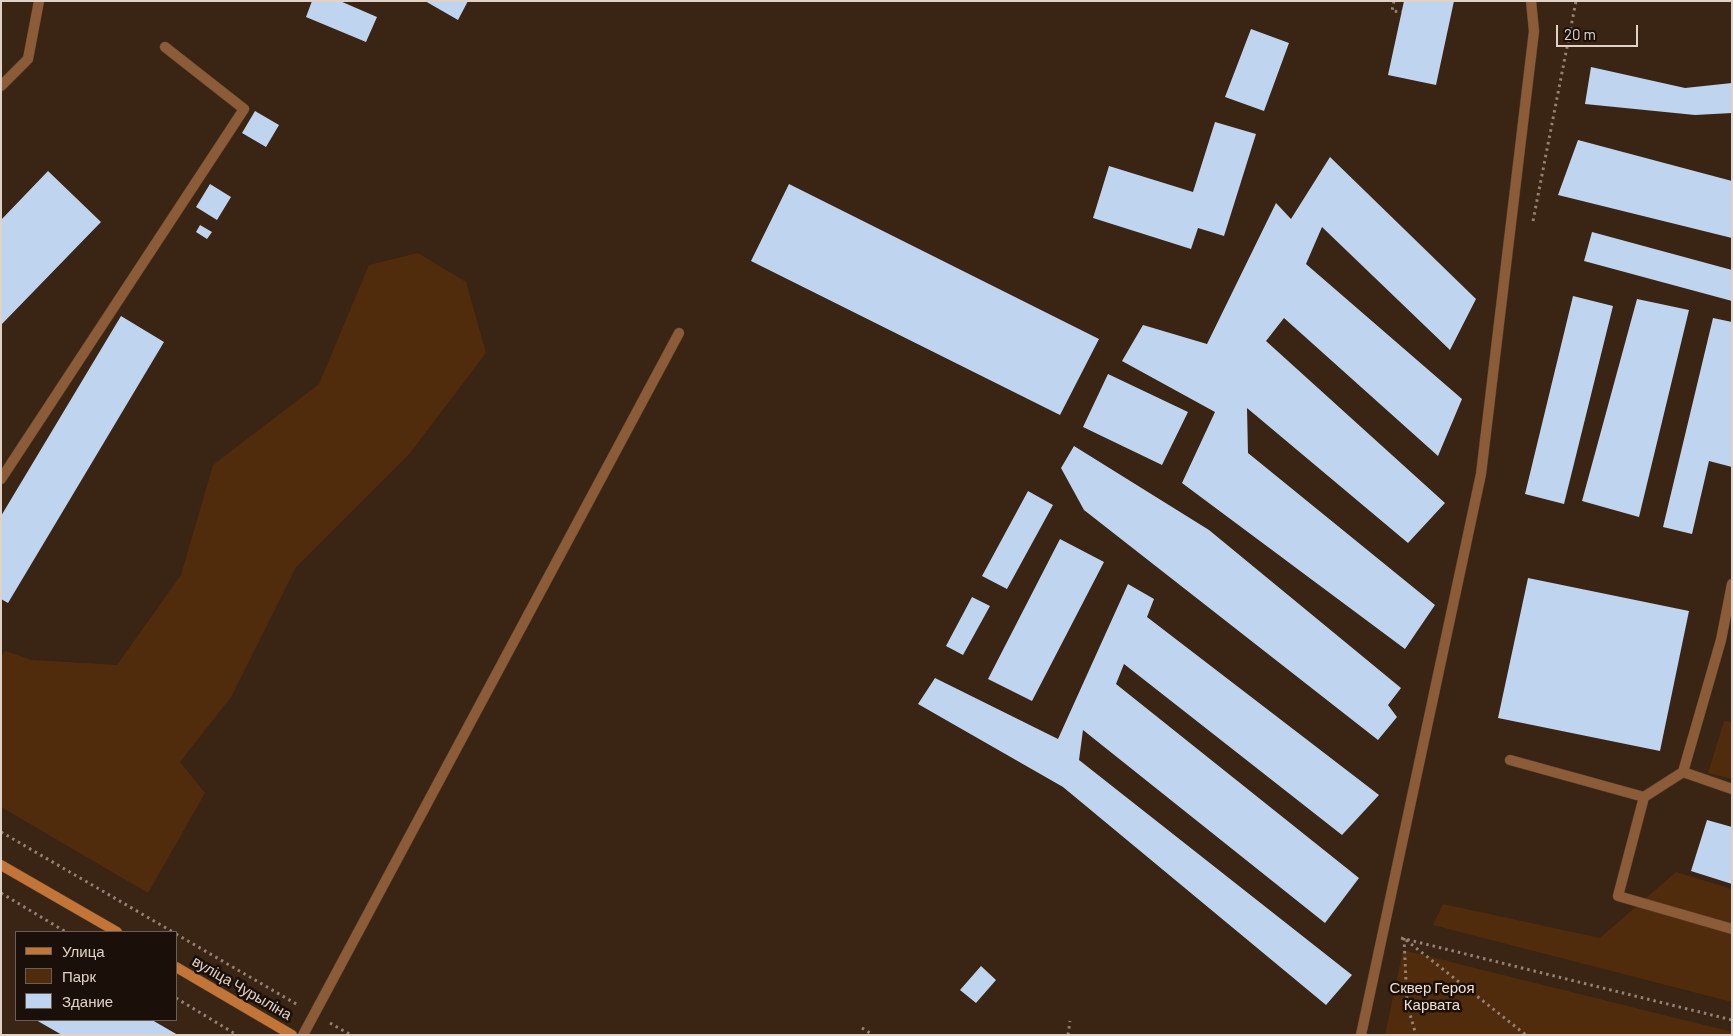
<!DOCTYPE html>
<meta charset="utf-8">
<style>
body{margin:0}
#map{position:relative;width:1733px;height:1036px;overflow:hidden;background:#3a2413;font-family:Barlow,sans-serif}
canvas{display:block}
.frame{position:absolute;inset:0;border:2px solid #e1d2c8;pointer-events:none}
.legend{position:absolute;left:15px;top:931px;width:162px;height:90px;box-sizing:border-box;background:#1a1009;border:1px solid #6a5e55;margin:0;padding:6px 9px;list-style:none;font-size:15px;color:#e1d2c8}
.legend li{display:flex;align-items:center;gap:10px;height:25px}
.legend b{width:25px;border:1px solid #6a5e55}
.scale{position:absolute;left:1556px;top:25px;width:82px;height:22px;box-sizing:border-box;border:2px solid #e1d2c8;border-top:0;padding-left:6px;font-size:15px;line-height:18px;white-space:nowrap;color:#e1d2c8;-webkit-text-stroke:4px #1a1009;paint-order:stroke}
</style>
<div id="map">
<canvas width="1733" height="1036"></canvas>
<div class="frame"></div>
<ul class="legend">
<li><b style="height:6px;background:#c37537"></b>Улица</li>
<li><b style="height:14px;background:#512c0c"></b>Парк</li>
<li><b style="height:14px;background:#bfd5ef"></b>Здание</li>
</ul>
<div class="scale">20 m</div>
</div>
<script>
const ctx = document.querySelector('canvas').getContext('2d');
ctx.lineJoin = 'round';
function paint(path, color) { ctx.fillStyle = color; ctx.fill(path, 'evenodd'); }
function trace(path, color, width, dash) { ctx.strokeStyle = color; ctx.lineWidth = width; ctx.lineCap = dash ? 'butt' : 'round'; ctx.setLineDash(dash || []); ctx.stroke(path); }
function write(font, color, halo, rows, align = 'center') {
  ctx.font = font + ' Barlow,sans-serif'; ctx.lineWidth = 5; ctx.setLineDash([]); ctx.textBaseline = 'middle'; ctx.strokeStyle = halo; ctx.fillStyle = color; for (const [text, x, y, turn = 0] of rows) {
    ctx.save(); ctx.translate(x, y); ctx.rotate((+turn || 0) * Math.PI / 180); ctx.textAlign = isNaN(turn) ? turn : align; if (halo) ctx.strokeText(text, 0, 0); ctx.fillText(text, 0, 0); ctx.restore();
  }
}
paint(new Path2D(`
 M418 253 466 282 486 353 410 453 296 567 231 697 180 762 205 793 148 893 1 807V657L5 651 32 660 117 665 181 575 213 465 319 384 369 265Z
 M1724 721 1732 722V779L1708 773Z
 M1676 872 1732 889V1002L1433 925 1443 904 1600 938Z
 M1403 950 1732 1032V1035H1385Z`), '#512c0c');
paint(new Path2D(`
 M312 1H340L377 17 366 42 306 17Z
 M425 1H468L458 20Z
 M1404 1H1454L1436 85 1388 75Z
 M1251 29 1289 43 1264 111 1225 97Z
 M1591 67 1685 88 1732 83V113L1695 115 1585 104Z
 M255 111 279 125 266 147 242 133Z
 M1215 122 1256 134 1224 236 1198 228 1191 249 1093 218 1109 166 1193 192Z
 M1578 140 1732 181V238L1558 195Z
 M1330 157 1476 299 1450 350 1322 227 1306 264 1462 399 1438 456 1284 318 1266 341 1445 503 1408 543 1247 408 1248 453 1435 605 1405 649 1182 483 1215 412 1122 361 1143 325 1207 344 1276 203 1291 219Z
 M48 171 101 222 1 325V220Z
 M210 184 231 197 217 220 196 207Z
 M789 184 1099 339 1060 415 751 261Z
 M200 225 212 232 207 239 196 232Z
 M1592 232 1732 270V301L1584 261Z
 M1573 296 1613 306 1564 504 1525 494Z
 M1637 299 1689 310 1639 517 1582 501Z
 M121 316 164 342 8 603 1 599V516Z
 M1713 318 1732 322V467L1709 461 1692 534 1663 527Z
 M1108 374 1188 412 1162 465 1083 427Z
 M1074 446 1209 530 1401 688 1388 705 1397 717 1378 740 1084 510 1061 468Z
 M1028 491 1053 505 1007 589 982 576Z
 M1060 539 1104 562 1032 701 988 679Z
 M1528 578 1689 611 1660 751 1498 718Z
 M1128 584 1154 599 1147 617 1379 795 1342 835 1124 664 1116 684 1359 878 1325 923 1083 730 1079 760 1352 975 1326 1005 1063 787 918 704 935 678 1058 739Z
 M972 597 990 606 963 655 946 646Z
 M1707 820 1732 827V884L1691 871Z
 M981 966 996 980 976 1003 960 990Z
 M36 1020H152L178 1035H62Z`), '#bfd5ef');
const service = new Path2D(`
 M1 86 28 59 39 1
 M1 479 244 109 165 47
 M1510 760 1644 797 1618 896 1732 929
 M1683 772 1721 640 1732 584
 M1644 797 1683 772 1732 789
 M303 1035 679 333
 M1361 1035 1481 474 1534 31 1531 1`);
const secondary = new Path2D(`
 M1 865 117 932
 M176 967 292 1035`);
trace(service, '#554030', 11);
trace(secondary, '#554030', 11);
trace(new Path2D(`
 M1394 1 1392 11 1402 12
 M1533 221 1576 1
 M1 832 173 932
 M1 893 66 932
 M176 934 298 1005
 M1401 938 1732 1020
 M1404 938 1407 1004 1416 1035
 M1406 940 1526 1035
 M176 998 237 1035
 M330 1023 351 1035
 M862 1028 873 1035
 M1068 1035 1070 1021`), '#938174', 3, [2.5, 4]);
trace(service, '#8c5b37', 10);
trace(secondary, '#c37537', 10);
write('15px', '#e1d2c8', '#1a1009', [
 ["вуліца Чурыліна",242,988,30]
]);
write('15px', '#f3decf', '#1a1009', [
 ["Сквер Героя",1432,988],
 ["Карвата",1432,1005]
]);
</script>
